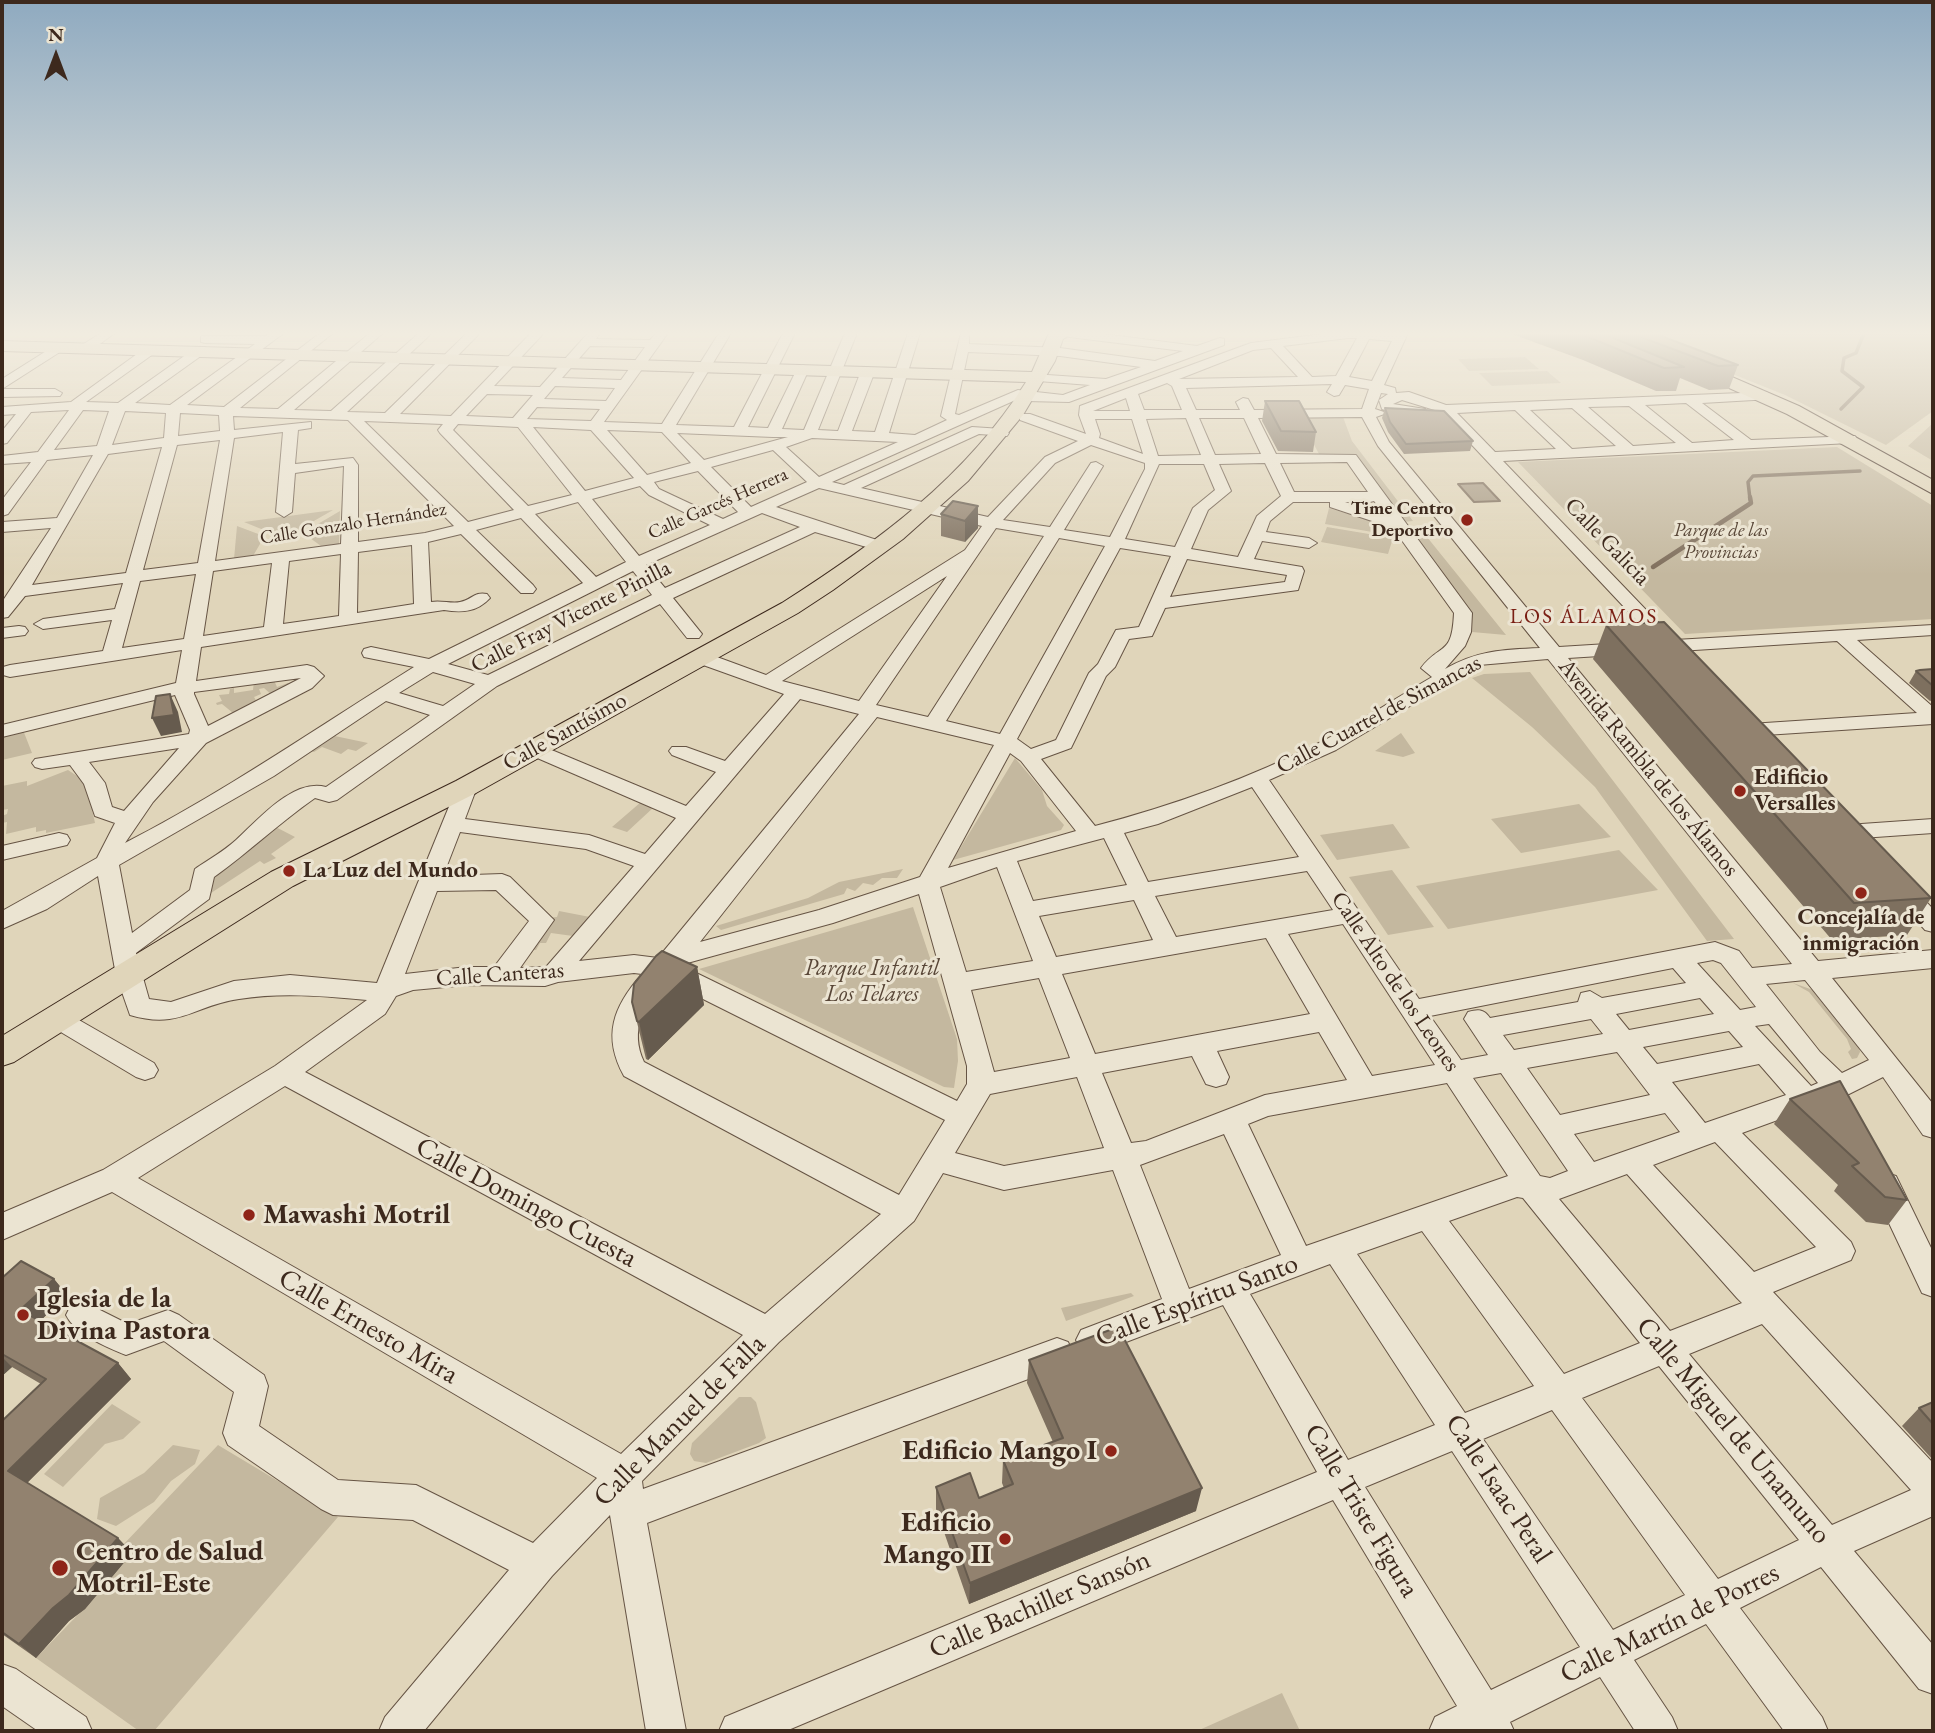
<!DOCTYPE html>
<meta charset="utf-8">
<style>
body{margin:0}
#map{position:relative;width:1935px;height:1733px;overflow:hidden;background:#e0d5ba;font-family:"EB Garamond",serif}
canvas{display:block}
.frame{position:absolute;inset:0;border:4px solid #3d291d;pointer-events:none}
.north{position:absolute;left:21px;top:21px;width:70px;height:70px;-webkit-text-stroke:5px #ebe4d2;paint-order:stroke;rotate:0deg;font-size:19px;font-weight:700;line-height:28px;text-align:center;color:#3d291d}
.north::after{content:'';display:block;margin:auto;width:24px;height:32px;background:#3d291d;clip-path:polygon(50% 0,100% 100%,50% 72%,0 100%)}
</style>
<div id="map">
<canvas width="1935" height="1733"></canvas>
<div class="frame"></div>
<div class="north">N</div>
</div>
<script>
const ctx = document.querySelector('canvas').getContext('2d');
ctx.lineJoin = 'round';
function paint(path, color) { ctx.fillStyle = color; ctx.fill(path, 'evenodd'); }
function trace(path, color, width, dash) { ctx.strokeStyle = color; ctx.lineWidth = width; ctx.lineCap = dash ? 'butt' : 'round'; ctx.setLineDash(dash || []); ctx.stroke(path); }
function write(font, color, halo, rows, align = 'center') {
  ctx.font = font + ' "EB Garamond",serif'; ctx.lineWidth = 6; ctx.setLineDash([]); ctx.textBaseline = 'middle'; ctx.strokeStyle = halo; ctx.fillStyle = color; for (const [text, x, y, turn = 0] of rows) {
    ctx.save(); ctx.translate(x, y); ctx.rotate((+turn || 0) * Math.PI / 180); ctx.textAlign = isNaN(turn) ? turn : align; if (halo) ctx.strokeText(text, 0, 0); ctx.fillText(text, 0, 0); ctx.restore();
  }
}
paint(new Path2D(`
 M1630 333H1933V411L1886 445 1785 395Z
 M1525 357 1539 369 1469 371 1458 359Z
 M1547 371 1561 383 1492 386 1479 373Z
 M1299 417H1343L1352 441 1413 521 1403 522 1351 454H1319Z
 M1933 423V461L1908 446Z
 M1837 447 1933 506V619L1685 634 1518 462Z
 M1329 508 1381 524 1396 536 1325 524Z
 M333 510 300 529 299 537 271 541V533L244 522Z
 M340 511 339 544 321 546 310 538 311 528Z
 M237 526 261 535 260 544 253 556 234 559Z
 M1327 527 1393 538 1388 554 1321 542Z
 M1414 537H1427L1506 635 1472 632 1467 612Z
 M1530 672 1734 939 1707 941 1595 787 1532 727 1472 678 1484 674Z
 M273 678 277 687 288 683 292 687 273 696 264 688 259 689 261 694 254 697 257 702 233 713 222 704 217 705 216 703 222 701 219 695 229 694 230 689 234 688V693L253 690 254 681Z
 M23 730 32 753 2 760V735Z
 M1401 733 1415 753 1403 757 1375 751Z
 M330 735 368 743 356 751 348 749 341 754 322 747 314 752 308 750Z
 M1015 758 1042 790 1047 806 1064 825 1061 830 953 860Z
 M68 770 86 782 95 823 46 833V830L36 832V827L6 834 7 822 2 823V816L7 814 8 809 2 810V786L27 781V786Z
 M641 802 654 807 627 832 612 827Z
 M1579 804 1611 837 1521 853 1491 819Z
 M268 823 295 837 271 854 276 858 264 864 260 861 211 893 208 889 211 874Z
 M1393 824 1410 848 1337 860 1320 835Z
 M1619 850 1658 890 1448 929 1416 886Z
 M903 869 897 878H882L873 885 863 883 855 891 847 888 844 894 721 930 716 926 808 898 839 882Z
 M1392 870 1434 927 1388 935 1349 877Z
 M913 907 957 1039 958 1061 954 1088 944 1087 699 969Z
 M559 911 590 917 573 936 551 933 546 943H540L536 950 524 949 546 918 557 917Z
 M1793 983 1816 991 1859 1044 1860 1052 1857 1058 1852 1059 1848 1052 1851 1049 1847 1039 1809 992Z
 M1131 1293 1134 1296 1066 1321 1061 1308Z
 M739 1397H751L756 1402 766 1438 759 1443 706 1463 694 1461 690 1454 692 1443Z
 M112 1404 141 1422 123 1439 105 1444 63 1487 44 1474Z
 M173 1445 200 1450 195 1464 171 1481 154 1502 116 1526 97 1519 100 1498 144 1473Z
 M218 1445 338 1517 154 1731H139L36 1658 94 1598 122 1546Z
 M1282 1693 1300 1731H1197Z`), '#c4b89f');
const water = new Path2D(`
 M1483 483 1500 501 1474 502 1458 484Z`);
paint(water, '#a99b85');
trace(water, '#7e6d5b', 2);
trace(new Path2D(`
 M1841 409 1863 387 1842 371 1844 358 1856 353 1864 333
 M1750 499 1748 482 1753 476 1860 471`), '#7e6d5b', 3.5);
trace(new Path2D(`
 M1653 567 1751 503 1750 497`), '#7e6d5b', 4.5);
const minor = new Path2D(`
 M101 333H115L90 351H82V345Z
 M270 333H284L187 405 224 407 320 333H333L240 408 278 409 370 333H383L294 410 331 411 419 333H432L347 412 385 413 467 333H480L400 414 451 416 531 333H544L494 386 540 387 588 333H600L596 339 650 340 656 333H668L604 422 662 424 719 333H731L676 425 734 427 783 333H795L748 427 768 428 797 369 803 365 809 369 782 429 804 430 845 333H857L818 430 838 431 861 371 868 367 875 371 852 431 875 432 908 333H920L889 433 915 435 947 420 941 416 961 333H969V344L1060 348 1155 361 1183 351 1069 337 1063 333H1096L1197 346 1220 338 1224 339V345L1069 402 1026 401 1020 398 832 482 844 485 972 427 1002 429 1009 433 1007 436 979 434 861 488 988 517 1045 457 1078 441 1020 420V414H1030L1086 434 1079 415 1080 406 1251 343 1330 333H1408L1384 385 1395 388 1396 393 1409 392 1446 405 1766 392 1773 396 1771 399 1702 403 1751 440 1855 436 1857 439 1855 442 1850 443 1503 461 1675 640 1933 625V635L1857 640 1933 707V724L1750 736 1743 734 1740 730 1743 726 1750 724 1917 713 1837 641 1568 658 1818 961 1933 950V968L1832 978 1933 1104V1138L1923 1135 1883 1077 1849 1094 1742 1133 1851 1242 1855 1251 1851 1260 1773 1292 1933 1463V1516L1854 1551 1933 1645V1694L1919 1689 1821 1567 1740 1608 1822 1717 1828 1731H1784L1706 1624 1634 1660 1672 1717 1678 1731H1635L1600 1677 1510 1722 1514 1731H1429L1435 1717 1457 1706 1333 1500 786 1731H719L725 1717 1317 1472 1223 1305 1092 1355 1081 1350 1076 1340 1081 1330 1162 1299 1113 1170 1004 1190 943 1173 914 1221 779 1342 642 1481 643 1489 1057 1338 1068 1342 1073 1353 1068 1364 647 1523 686 1731H646L610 1515 552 1576 424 1731H379L385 1717 509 1570 413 1520 333 1515 321 1509 228 1445 223 1433 234 1392 164 1341 126 1355C106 1347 75 1334 66 1315L71 1305 82 1301 128 1324 168 1310 179 1315 264 1375 268 1386 259 1426 338 1480 416 1485 533 1543 597 1478 112 1192 2 1240V1213L103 1170 275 1066 367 1000C323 996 282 992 239 999 195 1005 180 1030 130 1015L116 975 98 876 47 909 2 929V911L97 858 115 823 95 816 84 784 70 765 42 769 35 767 32 763 35 759 189 734 190 730 175 695 2 737V725L176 683 182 650 10 677 3 675V667L10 665 103 651 112 620 43 629 34 624 43 619 115 609 123 583 25 596 8 617 2 618V602L51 528 2 532V522L57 518 93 455 47 460 8 514 2 516V500L31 462 2 464V456L38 452 69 410 31 412 7 443 2 444V431L16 414 2 415V407L71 402 148 346H156V352L86 402 118 403 197 347H205V353L135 403 170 405 255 344 205 343 201 342V336H266ZM1348 338H1357L1336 376 1312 377 1283 346ZM1369 339 1392 341 1372 381 1349 377ZM590 346 645 347 621 380 562 378ZM1271 348 1298 377 1179 379 1253 350ZM968 352 1060 356 1141 367 1106 379 1033 374V380L1038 381 1090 385 1063 395 1018 390 959 415 955 414ZM1167 383 1172 386 1182 410H1144L1138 394ZM1332 384 1327 392 1334 396 1339 395 1345 385 1369 389 1362 409 1254 410 1248 399 1243 398 1236 402 1240 410H1196L1186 388ZM555 386 615 388 606 401 544 399ZM1381 393 1388 394 1379 400 1382 409C1396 414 1415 422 1427 412L1425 409 1393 404 1402 400 1441 412 1656 641 1559 647 1389 442 1376 417 1387 413 1375 409ZM487 394 533 395 513 418 466 416ZM1126 398 1130 411H1093ZM1686 403 1734 440 1692 443 1645 405ZM1629 406 1676 443 1633 446 1588 407ZM537 407 600 409 591 421 527 419ZM1572 408 1616 446 1572 449 1530 410ZM83 410 109 411 97 446 54 450ZM1515 410 1556 449 1495 452 1457 413ZM125 411 166 413 164 438 112 445ZM180 413 219 415 220 431 178 436ZM233 416 348 420 454 526 425 533 358 542V465L353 458 295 464 298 430 311 428V422L234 430ZM1362 417 1378 446 1540 648C1502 650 1478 650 1445 669L1465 646 1471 632 1472 613 1356 455 1276 454 1258 418ZM1186 418 1201 455 1158 456 1146 419ZM1199 418H1244L1261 454 1215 455ZM1095 419H1132L1143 454 1099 438 1100 434ZM364 421 443 424 438 430 440 433 514 510 468 522ZM458 424 518 427 572 495 528 506 453 430ZM533 427 591 430 634 478 585 491ZM607 430 662 432 691 463 647 475ZM283 432 276 512 284 517 292 512 295 473 344 466 341 544 215 561 234 438ZM677 433 773 437H788L704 460ZM812 438 898 442 819 477 786 447ZM220 440 198 563 143 570 177 445ZM1091 445 1145 463V469L1110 537 1064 530 1103 466 1096 462 1091 463 1050 527 1003 520 1055 463ZM162 447 126 573 32 585 108 454ZM773 450 807 482 751 507 711 467ZM1347 462 1368 492H1294L1280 463ZM1265 463 1281 496 1257 516 1238 557 1191 549 1208 510 1231 491 1219 464ZM1159 464H1204L1215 490 1193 508 1175 547 1125 539ZM698 471 738 512 723 519 659 489 654 482ZM640 486 649 495 710 525 639 556 592 499ZM819 488 982 526 965 550 766 675 706 653H692L690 657 692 661 784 694 725 761 686 747H672L669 751 672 755 716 772 686 806 542 746H528L525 750 528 754 676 818 645 854 589 835 465 819 477 787 473 782H459L377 983 290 975 234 981 171 1002 149 999 136 953 209 899 214 877C249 852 279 823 315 798L329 802 337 800 497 686 660 604 687 638H699L702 634 673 598 815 532 880 551 886 549 888 546 886 543 776 507ZM1374 501 1384 514 1345 502H1370ZM578 502 626 562 596 577 535 514ZM1293 502H1330V507L1393 528 1454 613C1452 657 1441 642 1421 668L1432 677C1396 698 1359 723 1321 742 1250 778 1172 806 1095 826L1041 759 1071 748 1106 676 1115 667 1129 639 1152 636 1165 608 1298 590 1304 571 1302 567 1254 559 1262 541 1309 548 1317 543 1309 538 1266 532 1270 521ZM762 513 800 527 665 588 646 565ZM521 518 583 583 429 659 371 647 364 649 362 653 364 657 414 667C318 727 226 791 125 843L153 802 206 743 312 688 324 676 314 667 307 665 196 681 201 647 444 610C462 613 477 612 490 598L487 594C475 591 471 600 460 602 452 604 441 600 431 602L428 542 461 534 521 593H533L536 589 533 585 476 530ZM996 528 1044 536 928 717 876 705ZM1059 538 1105 546 1000 734 946 721ZM412 545 414 604 357 613 358 552ZM1120 548 1171 556 1139 627 1116 630 1098 664 1089 673 1056 740 1031 749 1017 739ZM341 554 339 616 283 624 289 561ZM1187 559 1287 575 1285 582 1170 597ZM272 563 264 627 203 636 213 571ZM633 571 652 595 488 675 448 664ZM196 574 184 639 122 648 140 581ZM947 576 859 701 782 681ZM1548 659 1792 964 1752 968 1739 951 1715 942 1419 999 1269 780 1336 750 1479 665ZM433 672 475 684 443 706 399 693ZM301 678 208 726 194 694V692ZM800 699 859 714 658 958 634 955 579 961ZM386 701 430 715 326 787C293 778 258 820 236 840 224 851 208 860 195 869L190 890 132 933 119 865 274 776ZM877 717 994 745 920 877 819 910 700 942ZM179 748 124 811 112 807 105 783 89 762ZM1010 753 1021 761 1076 831 948 868ZM1252 787 1299 857 1148 882 1124 833 1158 824ZM460 832 586 849 634 866 546 967 520 968 554 920 510 877 502 874 443 876ZM1104 838 1127 885 1033 901 1017 861ZM997 867 1033 961 966 972 940 887ZM1307 871 1333 910 1176 937 1155 896ZM496 890 529 921 494 967H467L405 974 437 891ZM919 894 967 1066V1084L957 1101 680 965 833 923ZM1134 900 1153 940 1056 957 1039 916ZM1343 924 1435 1065 1372 1076 1288 934ZM1266 938 1310 1014 1095 1054 1062 974ZM1713 960 1721 963 1756 1007 1740 1010 1697 963ZM1673 968 1686 983 1602 998 1590 991 1581 993 1578 1002 1490 1018C1484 1009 1478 1009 1468 1012L1464 1019 1488 1055 1461 1060 1430 1016ZM634 973 642 974C613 1007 602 1036 624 1076L881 1214 765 1314 305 1072 385 1014 396 996 413 990 467 985 545 986 558 982ZM1039 978 1070 1058 994 1072 971 990ZM665 980 945 1120 899 1195 644 1062C629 1030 644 1005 665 980ZM1805 980 1869 1060 1842 1073 1820 1052 1766 984ZM1700 998 1714 1014 1629 1030 1616 1014ZM1591 1019 1603 1034 1514 1050 1503 1035ZM1769 1024 1818 1083 1811 1086 1755 1026ZM1729 1031 1743 1047 1657 1064 1643 1047ZM1319 1032 1347 1080 1265 1095 1146 1141 1131 1143 1102 1073 1192 1056 1206 1084 1216 1087 1226 1084 1229 1077 1217 1051ZM1617 1052 1650 1095 1560 1115 1527 1068ZM1759 1064 1786 1095 1705 1123 1672 1082ZM1501 1073 1568 1171 1550 1178 1540 1176 1473 1078ZM1077 1077 1104 1148 1004 1166 955 1153 990 1094ZM1447 1083 1508 1176 1306 1246 1248 1124 1268 1116ZM285 1086 743 1335 621 1454 138 1178ZM1665 1113 1680 1132 1594 1162 1574 1134ZM1224 1134 1281 1255 1189 1289 1140 1165ZM1715 1142 1816 1247 1754 1272 1653 1165ZM1627 1174 1737 1298 1742 1303 1670 1331 1559 1199ZM1517 1197 1523 1198 1640 1343 1564 1374 1449 1221ZM1422 1231 1534 1386 1465 1413 1357 1254ZM1330 1264 1435 1425 1348 1460 1250 1294ZM1762 1324 1911 1490 1832 1525 1689 1354ZM1659 1366 1799 1540 1718 1579 1582 1398ZM1552 1410 1685 1595 1613 1630 1483 1439ZM1452 1451 1580 1647 1491 1690 1365 1487Z
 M59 343 65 347 63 350 2 389H55L62 393 60 396 2 397V379Z
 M19 626 25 627 28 631 25 635 2 638V628Z
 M1933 819V833L1847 839 1839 837 1836 832 1839 827 1847 825Z
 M59 833 67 835 70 840 67 845 2 860V846Z
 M1901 881 1909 884 1933 909V932L1925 930 1893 894 1889 889 1893 884Z
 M58 1008 154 1063 158 1070 154 1077 145 1080 136 1077 49 1025 45 1018 49 1011Z
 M1886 1173 1896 1176 1933 1252V1297L1922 1293 1871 1185 1876 1176Z
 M2 1664 16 1669 86 1717 92 1731H38L2 1706Z`);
const major = new Path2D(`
 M1049 333H1074L1063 339 1055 361 1023 415 968 481 903 539 833 590 798 613 476 793 293 886 14 1062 2 1066V1036L271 872 456 781 782 603C876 543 966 478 1026 382L2 351V341L1032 372Z
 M1695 361 1799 406 1933 480V494L1787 414 1689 370 1687 366 1689 362Z`);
trace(minor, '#665444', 2);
trace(major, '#3d291d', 2);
paint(minor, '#ebe4d2');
paint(major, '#e0d5ba');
paint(new Path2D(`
 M1509 333H1653L1738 365 1729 389 1709 390 1680 378 1676 391H1656L1583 360Z
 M1265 401 1316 432 1313 452 1278 451 1262 421Z
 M1385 408 1473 441 1470 451 1404 454 1388 432 1382 418Z
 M978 506V528L965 542 941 536V514Z
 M1606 625 1931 898 1907 935 1832 940 1593 659Z
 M1933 669V700L1930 701 1909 683 1916 671Z
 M697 967 704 1005 648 1060 646 1059 632 1002Z
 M1790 1099 1907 1200 1888 1225 1866 1222 1834 1191 1838 1185 1774 1124Z
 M2 1278 54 1279 67 1295 40 1321 118 1363 131 1379 27 1483 118 1538 132 1553 85 1609 69 1621 36 1658 2 1634V1421L41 1384 12 1367 2 1376Z
 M1029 1360 1196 1511 969 1604 936 1509V1487L979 1498 1004 1488 1002 1483 1003 1460 1053 1442 1027 1383Z
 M1933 1402V1460L1902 1426 1919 1408Z`), '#7e705f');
paint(new Path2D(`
 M978 506V528L965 542V521Z
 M170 694 178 712 182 732 161 736 152 718Z
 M697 967 704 1005 648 1060 639 1022Z
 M54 1279 67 1295 35 1326 20 1310Z
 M2 1357 12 1367 2 1376Z
 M118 1363 131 1379 24 1486 8 1471Z
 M1202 1488 1196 1511 969 1604 970 1583Z
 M118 1538 132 1553 85 1609 69 1621 36 1658 19 1644Z`), '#665b4e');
const building = new Path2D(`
 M1578 333H1601L1684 367 1664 368Z
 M1630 333H1653L1738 365 1718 366Z
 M1265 401H1299L1316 432 1281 431Z
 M1385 408 1444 411 1473 441 1406 444 1390 422Z
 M953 501 978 506 965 521 941 514Z
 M1664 622 1931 898 1854 903 1606 625Z
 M1933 669V686L1916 671 1920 670Z
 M170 694 174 715 152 718 156 696Z
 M662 951 697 967 639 1022 637 1021 632 1002 634 984 656 956Z
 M1840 1081 1907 1200 1885 1197 1852 1166 1859 1163 1790 1099Z
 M21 1261 54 1279 20 1310 118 1363 8 1471 118 1538 69 1595 53 1608 19 1644 2 1632V1421L46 1379 2 1354V1278Z
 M1118 1327 1202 1488 970 1583 936 1487 970 1473 979 1498 1013 1484 1003 1460 1063 1438 1029 1360Z
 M1933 1402V1424L1919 1408Z`);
paint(building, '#92826f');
trace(building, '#665b4e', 2);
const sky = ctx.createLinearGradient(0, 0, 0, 575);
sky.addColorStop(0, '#8faac0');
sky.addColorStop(0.58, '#f1ece0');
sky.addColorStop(1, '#f1ece000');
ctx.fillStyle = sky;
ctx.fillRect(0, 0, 1935, 575);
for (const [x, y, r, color] of [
 [1467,520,7,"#8f2418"],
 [1740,791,7,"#8f2418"],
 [289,871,7,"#8f2418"],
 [1861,893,7,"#8f2418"],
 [249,1215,7,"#8f2418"],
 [23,1315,7,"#8f2418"],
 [1111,1451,7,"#8f2418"],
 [1005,1539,7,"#8f2418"],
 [60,1568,9,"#8f2418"]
]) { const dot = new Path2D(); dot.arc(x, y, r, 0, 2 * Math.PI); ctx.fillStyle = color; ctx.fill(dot); trace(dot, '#ebe4d2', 2.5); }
write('19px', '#3d291d', '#ebe4d2', [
 ["Calle Garcés Herrera",718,504,-24],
 ["Calle Gonzalo Hernández",353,524,-9]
]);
write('bold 19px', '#3d291d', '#ebe4d2', [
 ["Time Centro",1453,509],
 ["Deportivo",1453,531]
], 'right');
write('italic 19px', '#584637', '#ebe4d2', [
 ["Parque de las",1721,531],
 ["Provincias",1721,553]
]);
ctx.letterSpacing = '2px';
write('21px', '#7a1f14', '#ebe4d2', [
 ["LOS ÁLAMOS",1584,617]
]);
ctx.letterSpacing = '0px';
write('23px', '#3d291d', '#ebe4d2', [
 ["Calle Galicia",1607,542,46],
 ["Calle Fray Vicente Pinilla",571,617,-27],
 ["Calle Cuartel de Simancas",1379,715,-28],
 ["Calle Santísimo",565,732,-29],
 ["Avenida Rambla de los Álamos",1648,768,51],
 ["Calle Canteras",500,975,-4],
 ["Calle Alto de los Leones",1395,982,56]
]);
write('bold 23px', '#3d291d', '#ebe4d2', [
 ["Edificio",1754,778],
 ["Versalles",1754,804],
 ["La Luz del Mundo",303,871],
 ["Concejalía de",1861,918,"center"],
 ["inmigración",1861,944,"center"]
], 'left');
write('italic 23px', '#584637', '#ebe4d2', [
 ["Parque Infantil",872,969],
 ["Los Telares",872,995]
]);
write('28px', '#3d291d', '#ebe4d2', [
 ["Calle Domingo Cuesta",526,1203,28],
 ["Calle Espíritu Santo",1197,1301,-21],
 ["Calle Ernesto Mira",368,1327,30],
 ["Calle Manuel de Falla",680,1421,-45],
 ["Calle Miguel de Unamuno",1733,1431,50],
 ["Calle Isaac Peral",1498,1489,57],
 ["Calle Triste Figura",1361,1511,59],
 ["Calle Bachiller Sansón",1040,1605,-23],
 ["Calle Martín de Porres",1670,1624,-26]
]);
write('bold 28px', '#3d291d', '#ebe4d2', [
 ["Mawashi Motril",263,1215],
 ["Iglesia de la",37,1299],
 ["Divina Pastora",37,1331],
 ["Edificio Mango I",1097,1451,"right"],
 ["Edificio",991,1523,"right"],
 ["Mango II",991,1555,"right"],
 ["Centro de Salud",76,1552],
 ["Motril-Este",76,1584]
], 'left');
</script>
